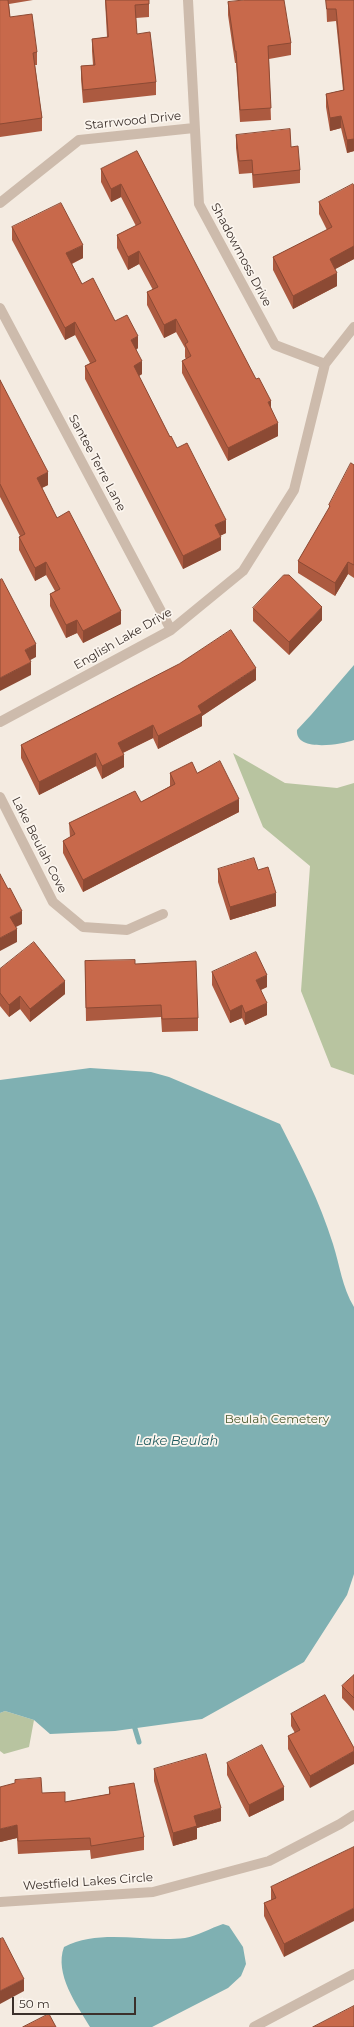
<!DOCTYPE html>
<style>
body{margin:0}
#map{position:relative;width:354px;height:2027px;overflow:hidden;background:#f4ebe1;font-family:Montserrat,sans-serif}
canvas{display:block}
.scale{position:absolute;left:12px;top:1997px;width:124px;height:18px;box-sizing:border-box;border:2px solid #3b302b;border-top:0;padding-left:5px;font-size:12px;line-height:14px;white-space:nowrap;color:#3b302b;-webkit-text-stroke:3px #fbf5ee;paint-order:stroke}
</style>
<div id="map">
<canvas width="354" height="2027"></canvas>
<div class="scale">50 m</div>
</div>
<script>
const ctx = document.querySelector('canvas').getContext('2d');
ctx.lineJoin = 'round';
function paint(path, color) { ctx.fillStyle = color; ctx.fill(path, 'evenodd'); }
function trace(path, color, width, dash) { ctx.strokeStyle = color; ctx.lineWidth = width; ctx.lineCap = dash ? 'butt' : 'round'; ctx.setLineDash(dash || []); ctx.stroke(path); }
function write(font, color, halo, rows, align = 'center') {
  ctx.font = font + ' Montserrat,sans-serif'; ctx.lineWidth = 3.5; ctx.setLineDash([]); ctx.textBaseline = 'middle'; ctx.strokeStyle = halo; ctx.fillStyle = color; for (const [text, x, y, turn = 0] of rows) {
    ctx.save(); ctx.translate(x, y); ctx.rotate((+turn || 0) * Math.PI / 180); ctx.textAlign = isNaN(turn) ? turn : align; if (halo) ctx.strokeText(text, 0, 0); ctx.fillText(text, 0, 0); ctx.restore();
  }
}
paint(new Path2D(`
 M233 753 285 783 337 788 354 783V1075L331 1067 301 991 310 866 263 827Z
 M5 1711 34 1720 29 1747 4 1754 0 1751V1713Z`), '#b8c4a0');
paint(new Path2D(`
 M354 665V740C340 745 295 752 297 730L311 715Z
 M90 1068 151 1072 169 1077 280 1124C300 1163 320 1202 333 1244 340 1266 342 1287 354 1307V1574L347 1595 304 1662 202 1719 115 1731 50 1734 34 1720 5 1711 0 1713V1080Z
 M223 1924 229 1926 243 1947 246 1964 241 1976 228 1988 152 2027H90C77 2005 54 1974 64 1947 101 1928 146 1943 185 1938 197 1936 211 1928 223 1924Z`), '#7fb0b2');
trace(new Path2D(`
 M133 1722 139 1742`), '#7fb0b2', 5);
trace(new Path2D(`
 M188 0 199 204 275 345 325 364
 M0 203 79 140 194 128
 M0 308 171 630
 M0 722 171 630 243 571 294 490 325 364 354 327
 M0 797 53 902 83 927 127 930 163 914
 M0 1902 153 1892 269 1861 340 1824 354 1815
 M254 2027 354 1974`), '#cdbbac', 10);
paint(new Path2D(`
 M0 0H33L9 4 10 17 37 52V65H35L42 118V131L0 137Z
 M105 0H149V17L136 18 137 34 156 82V95L83 103 81 79V66L93 65 92 51V39L107 37Z
 M326 0H354V151L347 153 341 128 330 131 326 107V94L343 90 336 21 327 22Z
 M228 2 291 43V55L269 59 271 120 240 122 236 63H235L228 15Z
 M236 135 291 147 300 170V183L253 188 252 173 239 174 236 148Z
 M137 151 271 408 278 436 228 461 182 373V361L186 359 185 357V348L176 332 164 338 147 305V292L153 290 139 264 128 270 117 248V235L136 226 121 197 111 202 101 182V169Z
 M354 186V259L335 269 337 286 293 309 273 270V257L327 230 319 214V202Z
 M12 227 83 258 72 264 82 284 115 321 138 348 136 350 142 374 139 376 170 437 177 448 226 533 220 536 221 550 183 569 85 379V366L90 363 75 335 65 340 12 240Z
 M0 380 48 485 42 488 57 518 121 624 83 643 77 633 66 638 50 606V594L55 591 46 575 35 581 19 550V537L20 536 0 497Z
 M354 465V578L348 574 335 596 298 573V561L329 509V505Z
 M253 608 322 620 289 655 253 621Z
 M256 680 202 716V726L158 749 153 738 123 753 124 767 102 779 96 766 39 795 21 758V745Z
 M170 773H197L239 812 83 892 63 853V841L70 837 69 823 141 802 170 786Z
 M218 869 258 870 276 906 230 920 218 882Z
 M85 961 135 964 198 1018V1031L162 1032 161 1017 86 1021Z
 M0 969 65 994 30 1022 20 1009 9 1017 0 1006Z
 M212 972 267 987 261 990 267 1015 245 1025 242 1018 230 1023 212 985Z
 M354 1675V1711L342 1698V1686Z
 M325 1695 310 1788 288 1749V1736L295 1733 291 1726V1714Z
 M227 1763 284 1800 249 1817 227 1775Z
 M154 1769 221 1821 197 1828V1839L173 1846 154 1781Z
 M109 1787 144 1837V1850L91 1859 90 1850 18 1854 17 1838 0 1842 42 1793 65 1802 109 1794Z
 M354 1847 284 1957 264 1916V1903L271 1900V1887Z`), '#ac5a40');
paint(new Path2D(`
 M341 116V128L330 131V118Z
 M354 139V151L347 153V140Z
 M121 184V197L111 202V189Z
 M83 245V258L66 266V253Z
 M354 246V259L330 272V259Z
 M139 251V264L128 270V257Z
 M337 273V286L293 309V296Z
 M176 319V332L164 338V325Z
 M75 322V335L65 340V328Z
 M138 336V348L131 353V340Z
 M142 361V374L134 379V366Z
 M271 401V413L268 402Z
 M278 423V436L228 461V448Z
 M48 472V485L37 490V478Z
 M226 520V533L215 538V525Z
 M221 537V550L183 569V556Z
 M46 562V575L35 581V568Z
 M348 562V574L335 596V583Z
 M322 607V620L289 655V642Z
 M121 611V624L83 643V631Z
 M77 620V633L66 638V625Z
 M36 644V657L25 663V650Z
 M31 662V675L0 691V678Z
 M256 668V680L202 716V726L158 749V736L198 706Z
 M153 725V738L118 755V743Z
 M96 753V766L39 795V782Z
 M124 755V767L102 779V766Z
 M239 799V812L83 892V880Z
 M276 893V906L230 920V907Z
 M22 911V924L10 930V917Z
 M17 929V942L0 951V938Z
 M267 975V987L256 992V980Z
 M65 981V994L30 1022V1009Z
 M20 996V1009L9 1017V1005Z
 M267 1003V1015L245 1025V1013Z
 M242 1005V1018L230 1023V1011Z
 M354 1751V1764L310 1788V1776Z
 M284 1787V1800L249 1817V1805Z
 M221 1808V1821L197 1828V1839L173 1846V1833L194 1816Z
 M17 1825V1838L0 1842V1829Z
 M354 1908V1921L284 1957V1944Z
 M24 1979V1991L0 2004V1991Z`), '#8c4a34');
const building = new Path2D(`
 M0 0H8L10 17 32 14 37 52 33 53 42 118 0 124Z
 M106 0H149V4L135 5 137 34 150 32 156 82 83 90 81 66 95 65 92 39 108 37Z
 M244 0H284L291 43 268 46 271 108 240 110 236 51H235L228 2Z
 M326 0H354V139L347 140 341 116 330 118 326 94 344 90 336 9H327Z
 M290 129 291 147 298 146 300 170 253 175 252 160 239 161 236 135Z
 M137 151 256 379 259 378 271 401 268 402 278 423 228 448 182 361 191 356 185 344 188 342 176 319 164 325 147 292 158 287 139 251 128 257 117 235 141 223 121 184 111 189 101 169Z
 M353 184 354 186V246L330 259 337 273 293 296 273 257 332 227 319 202Z
 M61 203 83 245 66 253 82 284 93 278 115 321 127 315 138 336 131 340 142 361 134 366 170 437 171 436 177 448 187 443 226 520 215 525 221 537 183 556 85 366 96 361 75 322 65 328 12 227Z
 M0 380 48 472 37 478 57 518 69 511 121 611 83 631 77 620 66 625 50 594 60 589 46 562 35 568 19 537 25 534 0 484Z
 M351 463 354 465V565L348 562 335 583 298 561 330 506 329 505Z
 M284 575H289L322 607 289 642 253 608Z
 M2 579 36 644 25 650 31 662 0 678V580Z
 M231 630 256 668 198 706 202 713 158 736 153 725 118 743 124 755 102 766 96 753 39 782 21 745 179 664Z
 M220 761 239 799 83 880 63 841 75 834 69 823 135 791 141 802 175 784 170 773 192 762 197 773Z
 M254 858 258 870 268 867 276 893 230 907 218 869Z
 M0 874 8 889 10 888 22 911 10 917 17 929 0 938Z
 M34 942 65 981 30 1009 20 996 9 1005 0 993V969Z
 M256 952 267 975 256 980 267 1003 245 1013 242 1005 230 1011 212 972Z
 M135 960V964L196 961 198 1018 162 1019 161 1005 86 1008 85 961Z
 M354 1675V1698L342 1686Z
 M325 1695 354 1748V1751L310 1776 288 1736 300 1730 291 1714Z
 M262 1745 284 1787 249 1805 227 1763Z
 M206 1754 221 1808 194 1816 197 1826 173 1833 154 1769Z
 M41 1778 42 1793 65 1792V1802L110 1794 109 1787 134 1783 144 1837 91 1846 90 1838 18 1841 17 1825 0 1829V1787L15 1783V1780Z
 M354 1847V1908L284 1944 264 1903 276 1898 271 1887Z
 M3 1938 24 1979 0 1991V1939Z
 M354 2006V2027H313Z
 M49 2014 56 2027H23Z`);
paint(building, '#c8694b');
trace(building, '#8c4a34', 1);
write('12px', '#3b302b', '#fbf5ee', [
 ["Starrwood Drive",133,121,-6],
 ["Shadowmoss Drive",241,255,62],
 ["Santee Terre Lane",97,463,62],
 ["English Lake Drive",123,639,-30],
 ["Lake Beulah Cove",39,845,63],
 ["Westfield Lakes Circle",88,1882,-4]
]);
write('12px', '#4a5a2e', '#fbf5ee', [
 ["Beulah Cemetery",277,1419]
]);
write('italic 13px', '#1f5a5e', '#fbf5ee', [
 ["Lake Beulah",177,1441]
]);
</script>
